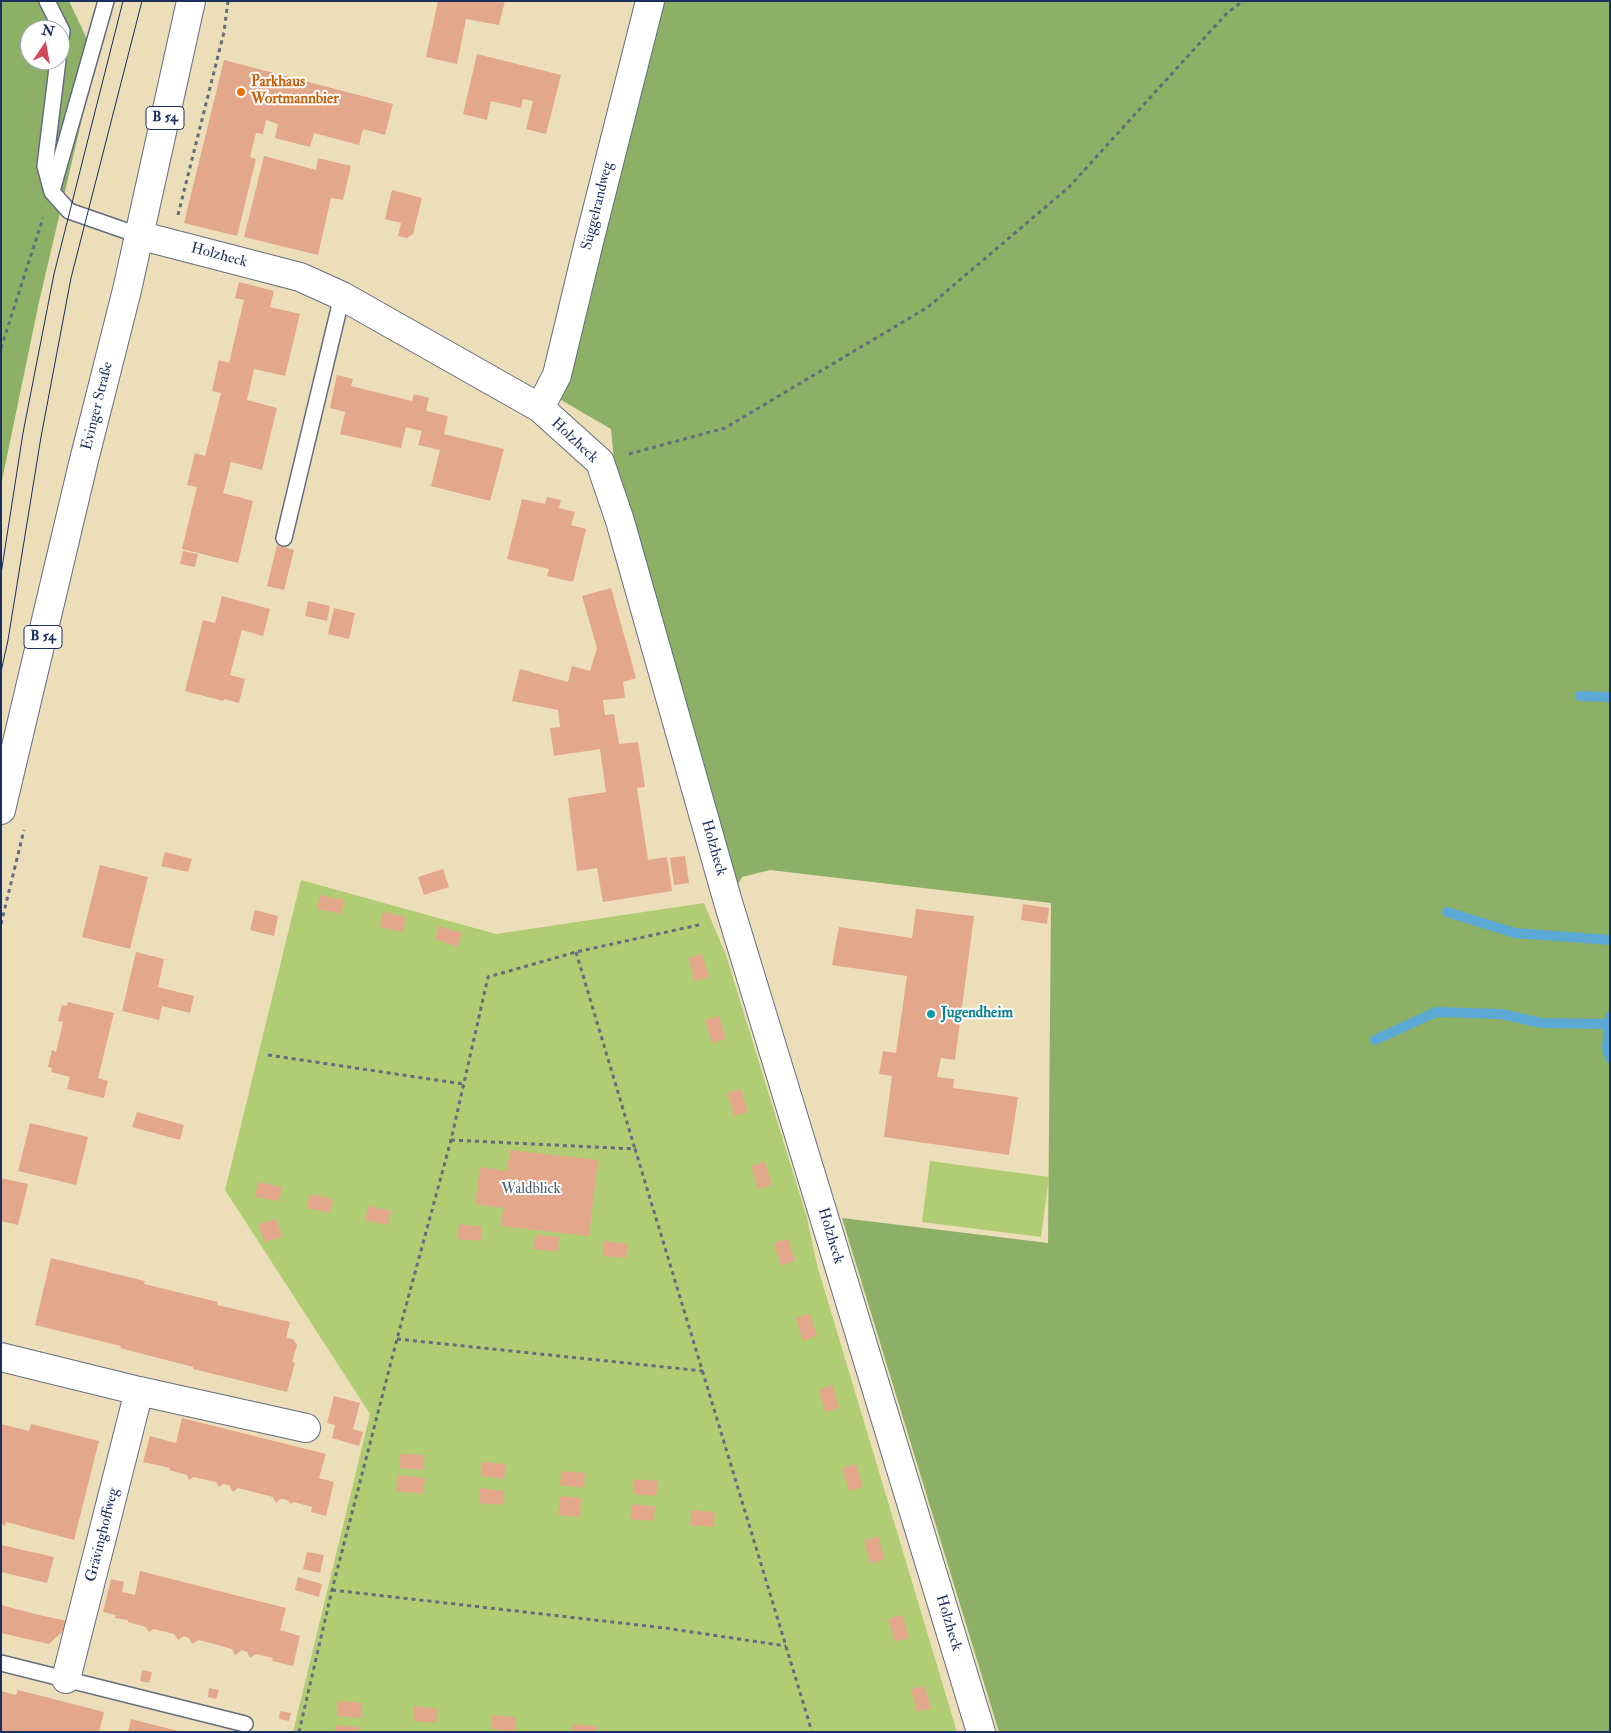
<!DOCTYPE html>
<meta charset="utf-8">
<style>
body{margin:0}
#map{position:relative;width:1611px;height:1733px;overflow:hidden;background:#eddeba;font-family:"IM FELL Double Pica",serif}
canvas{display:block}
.frame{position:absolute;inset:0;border:2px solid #1b2f5e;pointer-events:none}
.north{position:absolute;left:20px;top:20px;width:50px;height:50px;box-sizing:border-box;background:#fff;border:1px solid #a4acbf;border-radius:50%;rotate:12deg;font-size:14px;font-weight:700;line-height:20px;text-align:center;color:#1b2f5e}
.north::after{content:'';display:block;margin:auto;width:18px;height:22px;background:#d1495b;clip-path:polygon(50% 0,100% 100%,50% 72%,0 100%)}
</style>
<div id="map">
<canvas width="1611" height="1733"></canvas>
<div class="frame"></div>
<div class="north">N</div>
</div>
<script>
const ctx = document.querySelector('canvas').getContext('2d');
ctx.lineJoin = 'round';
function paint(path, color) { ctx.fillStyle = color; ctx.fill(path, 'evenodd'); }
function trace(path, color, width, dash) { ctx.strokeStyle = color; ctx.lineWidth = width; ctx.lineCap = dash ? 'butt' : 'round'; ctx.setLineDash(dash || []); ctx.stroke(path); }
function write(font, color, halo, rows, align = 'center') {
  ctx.font = font + ' "IM FELL Double Pica",serif'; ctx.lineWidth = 4; ctx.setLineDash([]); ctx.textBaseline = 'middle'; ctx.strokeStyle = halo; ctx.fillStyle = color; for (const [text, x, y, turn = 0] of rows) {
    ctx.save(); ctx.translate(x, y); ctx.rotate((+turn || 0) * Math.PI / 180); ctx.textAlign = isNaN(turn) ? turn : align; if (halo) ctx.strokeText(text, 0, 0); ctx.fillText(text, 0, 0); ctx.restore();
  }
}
paint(new Path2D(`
 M301 880 496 934 704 903 726 955 807 1218 817 1265 957 1732H293L370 1414 225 1190Z
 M930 1161 1049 1177 1041 1237 922 1222Z`), '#b0cd74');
paint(new Path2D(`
 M1 1H69L87 39 93 72 39 302 1 485ZM30 30H60V60H30Z
 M663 1H1610V1732H999L842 1218 1048 1243 1051 903 770 870 742 877 728 902 620 521 611 429 556 397Z`), '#8cb066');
trace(new Path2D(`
 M1580 696 1610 697
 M1447 912 1515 933 1610 940
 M1610 1017 1607 1048 1610 1058
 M1375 1040 1436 1012 1501 1014 1542 1023 1609 1024`), '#5ca9d5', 10);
paint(new Path2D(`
 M438 1H505L499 25 466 19 457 64 426 57Z
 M477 54 561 75 546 134 526 129 533 101 523 99 521 108 491 101 487 120 463 114Z
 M224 60 393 104 385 135 363 129 359 145 314 133 310 147 275 138 278 124 266 120 263 134 256 133 250 157 256 159 237 236 184 223Z
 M264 156 316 170 318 158 351 166 343 200 331 198 318 255 244 237Z
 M392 190 422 198 413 234 407 238 398 236 401 223 385 219Z
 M239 282 274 291 270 307 300 314 285 376 254 369 247 400 277 408 262 470 231 462 227 478 223 493 253 501 238 563 182 549 197 487 187 485 195 453 205 456 221 393 212 391 219 360 229 363 244 300 235 298Z
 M337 375 353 379 351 386 412 401 414 394 429 398 426 411 448 416 444 434 504 449 490 501 431 486 440 450 418 445 422 431 406 427 401 448 340 434 345 412 330 408Z
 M547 497 561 500 559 508 575 512 571 525 586 529 573 582 547 576 549 569 507 559 522 499 545 504Z
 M277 545 294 550 284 590 267 586Z
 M183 551 198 554 195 567 180 564Z
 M611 588 636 678 623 682 625 698 603 700 605 715 614 714 619 744 638 742 645 787 637 788 648 860 667 857 672 891 603 902 597 868 577 871 568 798 606 792 600 749 554 756 550 728 560 727 558 710 512 701 520 669 568 682 572 666 590 671 597 648 582 596Z
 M222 596 270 609 263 636 242 630 230 675 245 679 239 703 224 699 223 701 185 691 203 620 215 623Z
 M308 601 330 606 327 621 305 616Z
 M334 608 355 613 349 639 328 634Z
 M165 852 192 859 188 872 161 866Z
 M685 856 689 883 674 885 670 858Z
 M100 865 148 877 130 949 82 937Z
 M443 869 449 887 424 895 418 877Z
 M320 895 344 900 341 914 317 909Z
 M1023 904 1049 908 1047 924 1021 920Z
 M916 909 974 916 955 1060 941 1058 937 1077 954 1079 953 1088 1018 1097 1009 1155 884 1137 892 1076 879 1074 883 1051 896 1053 907 976 832 965 839 927 912 938Z
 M255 910 278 916 274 936 250 930Z
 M383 912 406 917 403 932 380 927Z
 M439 926 462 933 457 947 435 939Z
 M136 952 164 959 158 987 194 996 190 1013 162 1006 159 1020 122 1011Z
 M702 954 709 977 695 981 688 958Z
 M68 1002 114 1013 98 1078 108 1081 104 1098 67 1089 70 1077 51 1072 52 1068 48 1067 52 1050 56 1052 63 1022 58 1021 62 1005 67 1006Z
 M719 1016 726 1039 712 1043 705 1020Z
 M741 1089 748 1112 734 1116 727 1093Z
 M137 1112 184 1125 180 1140 132 1127Z
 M30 1123 88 1137 76 1185 18 1171Z
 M510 1150 598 1160 589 1236 501 1226 503 1208 475 1204 480 1167 507 1171Z
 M765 1162 772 1185 758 1189 751 1166Z
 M1 1178 28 1184 18 1225 1 1221Z
 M258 1182 282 1187 279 1201 255 1197Z
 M310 1194 333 1199 330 1213 307 1208Z
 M368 1206 391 1211 388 1225 365 1220Z
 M276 1219 282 1237 264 1242 258 1224Z
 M459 1224 482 1227 481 1241 457 1239Z
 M535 1235 559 1237 558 1252 534 1249Z
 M788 1239 795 1261 781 1266 774 1243Z
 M604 1241 628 1244 626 1258 603 1256Z
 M51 1258 145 1281 144 1284 218 1302 217 1305 290 1322 286 1338 293 1339 297 1345 292 1362 295 1363 287 1392 193 1369V1367L120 1348 121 1346 35 1325Z
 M810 1314 817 1336 803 1341 796 1318Z
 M833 1385 839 1408 825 1412 819 1389Z
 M334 1396 360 1403 353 1429 363 1432 359 1446 332 1438 335 1425 327 1423Z
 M182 1418 326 1454 319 1478 334 1482 326 1516 311 1512 312 1507 294 1502 290 1504 289 1501 283 1499H280L276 1503 273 1497 238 1488 233 1492 229 1485 223 1484 219 1487 216 1482 198 1478 194 1477 189 1480 187 1475 169 1470 170 1468 143 1462 150 1436 176 1443Z
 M1 1424 29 1431 31 1424 99 1441 74 1540 6 1522 5 1526 1 1524Z
 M400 1454 424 1455 423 1470 399 1468Z
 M482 1462 506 1464 504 1479 481 1476Z
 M856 1464 863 1487 849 1491 842 1468Z
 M561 1471 585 1473 584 1488 560 1485Z
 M398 1475 425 1478 423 1494 396 1491Z
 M634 1479 658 1481 656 1496 633 1494Z
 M480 1488 504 1491 503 1505 479 1503Z
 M560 1496 581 1498 580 1517 558 1515Z
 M632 1504 655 1507 654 1521 630 1519Z
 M692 1510 715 1512 714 1527 690 1525Z
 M878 1536 885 1559 871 1564 864 1541Z
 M1 1545 54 1557 47 1583 1 1572Z
 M307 1552 324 1555 320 1573 303 1569Z
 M140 1571 286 1608 280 1630 300 1636 293 1666 272 1661 273 1658 256 1654 250 1658 247 1652 242 1650 235 1655 232 1649 199 1640 192 1644 189 1638 184 1636 178 1640 174 1634 154 1629 149 1632 146 1627 128 1622V1620L115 1618 116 1615 103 1612 111 1579 124 1582 122 1592 135 1595Z
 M298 1577 322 1584 319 1597 295 1590Z
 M1 1605 39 1615 67 1621 62 1632 49 1644 1 1633Z
 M902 1615 909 1638 895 1642 888 1619Z
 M142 1670 152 1672 149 1683 140 1681Z
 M925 1686 931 1708 917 1712 911 1689Z
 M209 1688 219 1690 216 1699 208 1697Z
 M18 1690 104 1712 99 1732H1V1691L16 1695Z
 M338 1701 362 1703 361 1718 337 1716Z
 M414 1706 438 1709 436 1723 413 1721Z
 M280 1711 291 1713 289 1721 279 1719Z
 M492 1715 516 1717 514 1732 491 1729Z
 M131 1719 178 1731V1732H128Z
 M573 1724 597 1726 596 1732H572Z
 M335 1725 359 1727V1732H335Z`), '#e3a78c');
const service = new Path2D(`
 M47 1 62 31 60 46
 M58 60 45 166 52 192 69 211 138 235
 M52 191 106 1
 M284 538 342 296
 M1 1663 245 1724`);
const minor = new Path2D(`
 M138 235 300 277 342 296 540 408 600 462 620 521 728 902 981 1732
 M540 408 557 375 589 242 650 1
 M1 1357 139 1391 306 1428
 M66 1679 139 1391`);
const primary = new Path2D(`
 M1 810 83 464 127 290 191 1`);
trace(service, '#646c7e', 18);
trace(minor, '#646c7e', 30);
trace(primary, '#646c7e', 30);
trace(new Path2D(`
 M178 215 224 32 228 1
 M1 348 43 218
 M629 454 725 428 928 307 1069 187 1227 13 1243 1
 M1 924 24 830
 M576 952 635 1149
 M268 1055 463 1084
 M451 1140 635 1149 812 1732
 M397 1339 703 1371
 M332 1590 665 1628 786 1646
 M299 1732 332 1590 397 1339 451 1140 488 977 576 952 703 924`), '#646c7e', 3, [4, 4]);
trace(service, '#fff', 15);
trace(minor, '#fff', 28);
trace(primary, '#fff', 28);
trace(new Path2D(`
 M1 574 23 433 54 274 123 1
 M1 672 8 640 41 437 71 278 142 1`), '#1b2f5e', 1);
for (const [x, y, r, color] of [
 [241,92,5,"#e8710a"],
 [931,1014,5,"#0f9aa8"]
]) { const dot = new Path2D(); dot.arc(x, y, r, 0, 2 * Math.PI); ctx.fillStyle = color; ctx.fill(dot); trace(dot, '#fff', 2); }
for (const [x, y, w] of [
 [165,118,38],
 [43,637,38]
]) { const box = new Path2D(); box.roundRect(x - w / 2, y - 11.5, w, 23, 4); ctx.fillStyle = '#fff'; ctx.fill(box); trace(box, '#1b2f5e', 1); }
write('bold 14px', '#1b2f5e', null, [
 ["B 54",165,118],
 ["B 54",43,637]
]);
write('bold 15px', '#c56008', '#fff', [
 ["Parkhaus",251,83],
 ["Wortmannbier",251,100]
], 'left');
write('15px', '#1b2f5e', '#fff', [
 ["Süggelrandweg",598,206,-76],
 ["Holzheck",219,256,15],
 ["Evinger Straße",98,406,-76],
 ["Holzheck",574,441,43],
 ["Holzheck",713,848,74],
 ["Holzheck",830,1236,73],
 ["Grävinghoffweg",103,1535,-76],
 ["Holzheck",948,1623,73]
]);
write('bold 15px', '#0d838f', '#fff', [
 ["Jugendheim",941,1014]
], 'left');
write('15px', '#485e65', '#fff', [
 ["Waldblick",531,1190]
]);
</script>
